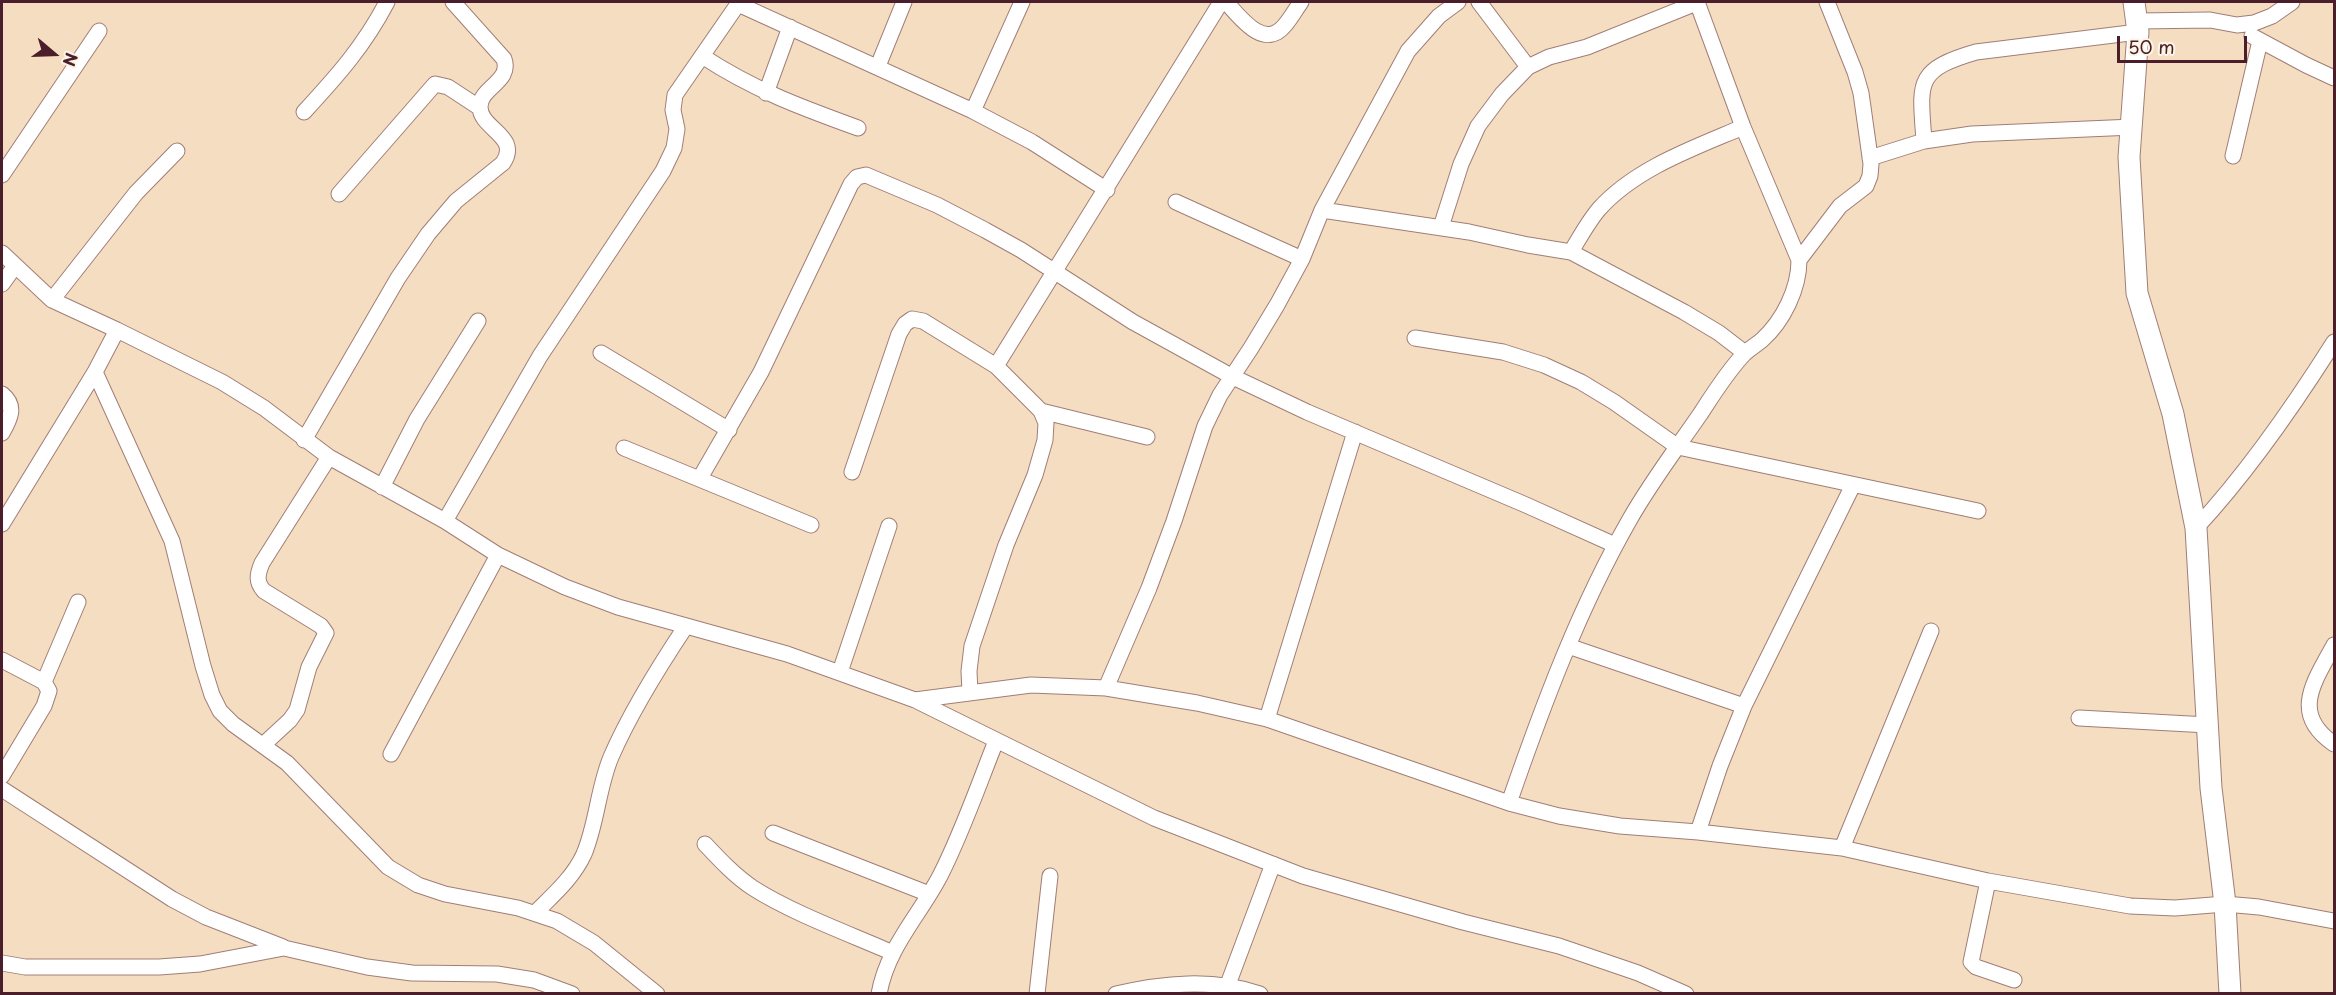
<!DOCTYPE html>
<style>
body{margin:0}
#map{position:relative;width:2336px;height:995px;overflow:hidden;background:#f5ddc1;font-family:"Playpen Sans",sans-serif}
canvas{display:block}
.frame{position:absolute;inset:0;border:3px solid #4a1f2b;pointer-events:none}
.north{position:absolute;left:24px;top:24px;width:60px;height:60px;-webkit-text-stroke:4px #fcf5e5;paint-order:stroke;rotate:109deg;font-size:16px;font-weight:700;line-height:24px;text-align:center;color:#4a1f2b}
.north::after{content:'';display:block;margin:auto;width:21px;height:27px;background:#4a1f2b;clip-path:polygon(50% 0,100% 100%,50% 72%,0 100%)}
.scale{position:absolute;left:2117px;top:36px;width:130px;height:27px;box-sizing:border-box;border:3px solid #4a1f2b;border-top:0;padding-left:8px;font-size:18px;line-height:21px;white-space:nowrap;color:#4a1f2b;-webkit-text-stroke:4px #fcf5e5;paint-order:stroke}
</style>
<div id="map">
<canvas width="2336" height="995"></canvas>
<div class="frame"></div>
<div class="north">N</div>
<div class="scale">50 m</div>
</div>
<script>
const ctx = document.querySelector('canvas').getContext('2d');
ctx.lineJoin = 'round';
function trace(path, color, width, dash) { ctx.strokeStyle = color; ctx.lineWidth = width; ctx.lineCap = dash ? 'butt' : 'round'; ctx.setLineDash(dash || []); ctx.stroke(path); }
const minor = new Path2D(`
 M740 2 738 4 973 111 1022 2
 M1226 2C1240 17 1264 51 1285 25 1291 18 1296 9 1301 2
 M1479 2 1528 67
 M2138 21 2210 20 2237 25 2254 23 2272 16 2292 2
 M2252 36 2306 65 2334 78
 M702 56C754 90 800 107 858 128
 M878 66 904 2
 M766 93 790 27
 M973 111 1032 142 1107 190
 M304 112C338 75 364 46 387 2
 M1924 141C1920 83 1914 70 1976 52L2138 32
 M2233 156 2260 41
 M1870 158 1924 141 1972 134 2133 127
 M2 175 99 31
 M339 194 435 84 448 87 480 108
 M1176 202 1302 259
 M1322 210 1469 232 1528 245 1571 252 1684 312 1719 333 1745 353
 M1441 227 1461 164 1478 126 1502 94 1528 67 1549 57 1587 47 1696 3
 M1571 252C1580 237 1588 222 1599 209 1636 168 1694 148 1743 127
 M2 253 52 300 117 330 222 382 264 408 329 457 445 521 498 555 565 587 618 607 787 654 915 700 1154 818 1303 876 1463 922 1559 946 1638 973 1686 994
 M1799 260 1840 206 1866 186 1870 176 1871 164 1861 93 1855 72 1827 2
 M2 284 15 266
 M52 300 136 193 177 151
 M1415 338 1503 352 1544 365 1581 382 1614 402 1678 447 1978 511
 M601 353 729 430
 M996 366 1221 2
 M95 372 172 541 203 666 212 695 220 711 233 724 287 763 388 867 418 885 445 894 518 908 557 921 594 943 657 994
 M2 394C17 406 10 419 2 433
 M1041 411 1147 437
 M304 440 398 278 428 234 456 201 503 163C521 136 480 129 480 107 480 87 512 82 504 59L453 2
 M624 448 811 525
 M852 472 899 334 905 324 912 319 923 321 996 366 1041 411 1046 423 1045 440 1035 475 1006 545 972 646 969 671 970 692
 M700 478 761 372 851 184 857 177 866 175 937 205 985 230 1021 250 1133 322 1231 376 1307 412 1526 505 1615 545
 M382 487 417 419 478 321
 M445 521 540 356 663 171 674 148 677 129 673 110 675 95 738 4
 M2 524 95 372 117 330
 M2196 528C2248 472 2293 407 2334 342
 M2334 645C2314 682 2290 714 2334 744
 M1568 646 1744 706
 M2 660 44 682
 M840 672 889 526
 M1106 688 1149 588 1174 521 1205 426 1220 395 1251 348 1277 305 1302 259 1322 210 1408 51 1439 16 1458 2
 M915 700 1031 685 1106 688 1197 703 1267 719 1509 803 1559 816 1620 826 1698 832 1842 848 1988 881 2130 906 2175 908 2225 904 2259 907 2334 921
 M2079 718 2208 725
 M1267 719 1355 432
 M263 745 290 720 297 710 309 667 326 633 321 626 264 591C256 582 257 575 262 563L329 457
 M391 754 498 555
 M2 776 44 706 49 691 44 682 78 602
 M2 789 172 899 206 917 283 947
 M1509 803C1543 705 1579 608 1630 519 1651 482 1677 448 1701 413 1714 393 1727 372 1744 354 1749 349 1756 345 1762 340 1783 321 1799 289 1799 260L1743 127 1697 2
 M1698 832 1720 766 1744 706 1853 485
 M773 833 929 894
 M705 844C720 860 735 876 753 888 792 913 850 934 893 953
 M1842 848 1931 631
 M1988 881 1971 962 1976 967 2014 980
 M535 913C553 895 573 878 584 854 597 823 598 788 611 757 631 711 658 668 686 626
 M2 963 25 967H159L200 964 284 948 367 967 412 973 497 974 534 980 572 994
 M1227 987 1273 864
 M879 994C887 948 919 916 940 876 962 833 978 786 996 741
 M1037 994 1050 876
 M1116 994C1163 983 1213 978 1260 994`);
const secondary = new Path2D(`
 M2134 2 2138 32 2129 157 2137 293 2173 414 2196 528 2211 788 2225 904 2230 994`);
trace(minor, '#a07e76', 17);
trace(secondary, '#a07e76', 23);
trace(minor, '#fff', 15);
trace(secondary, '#fff', 21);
</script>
